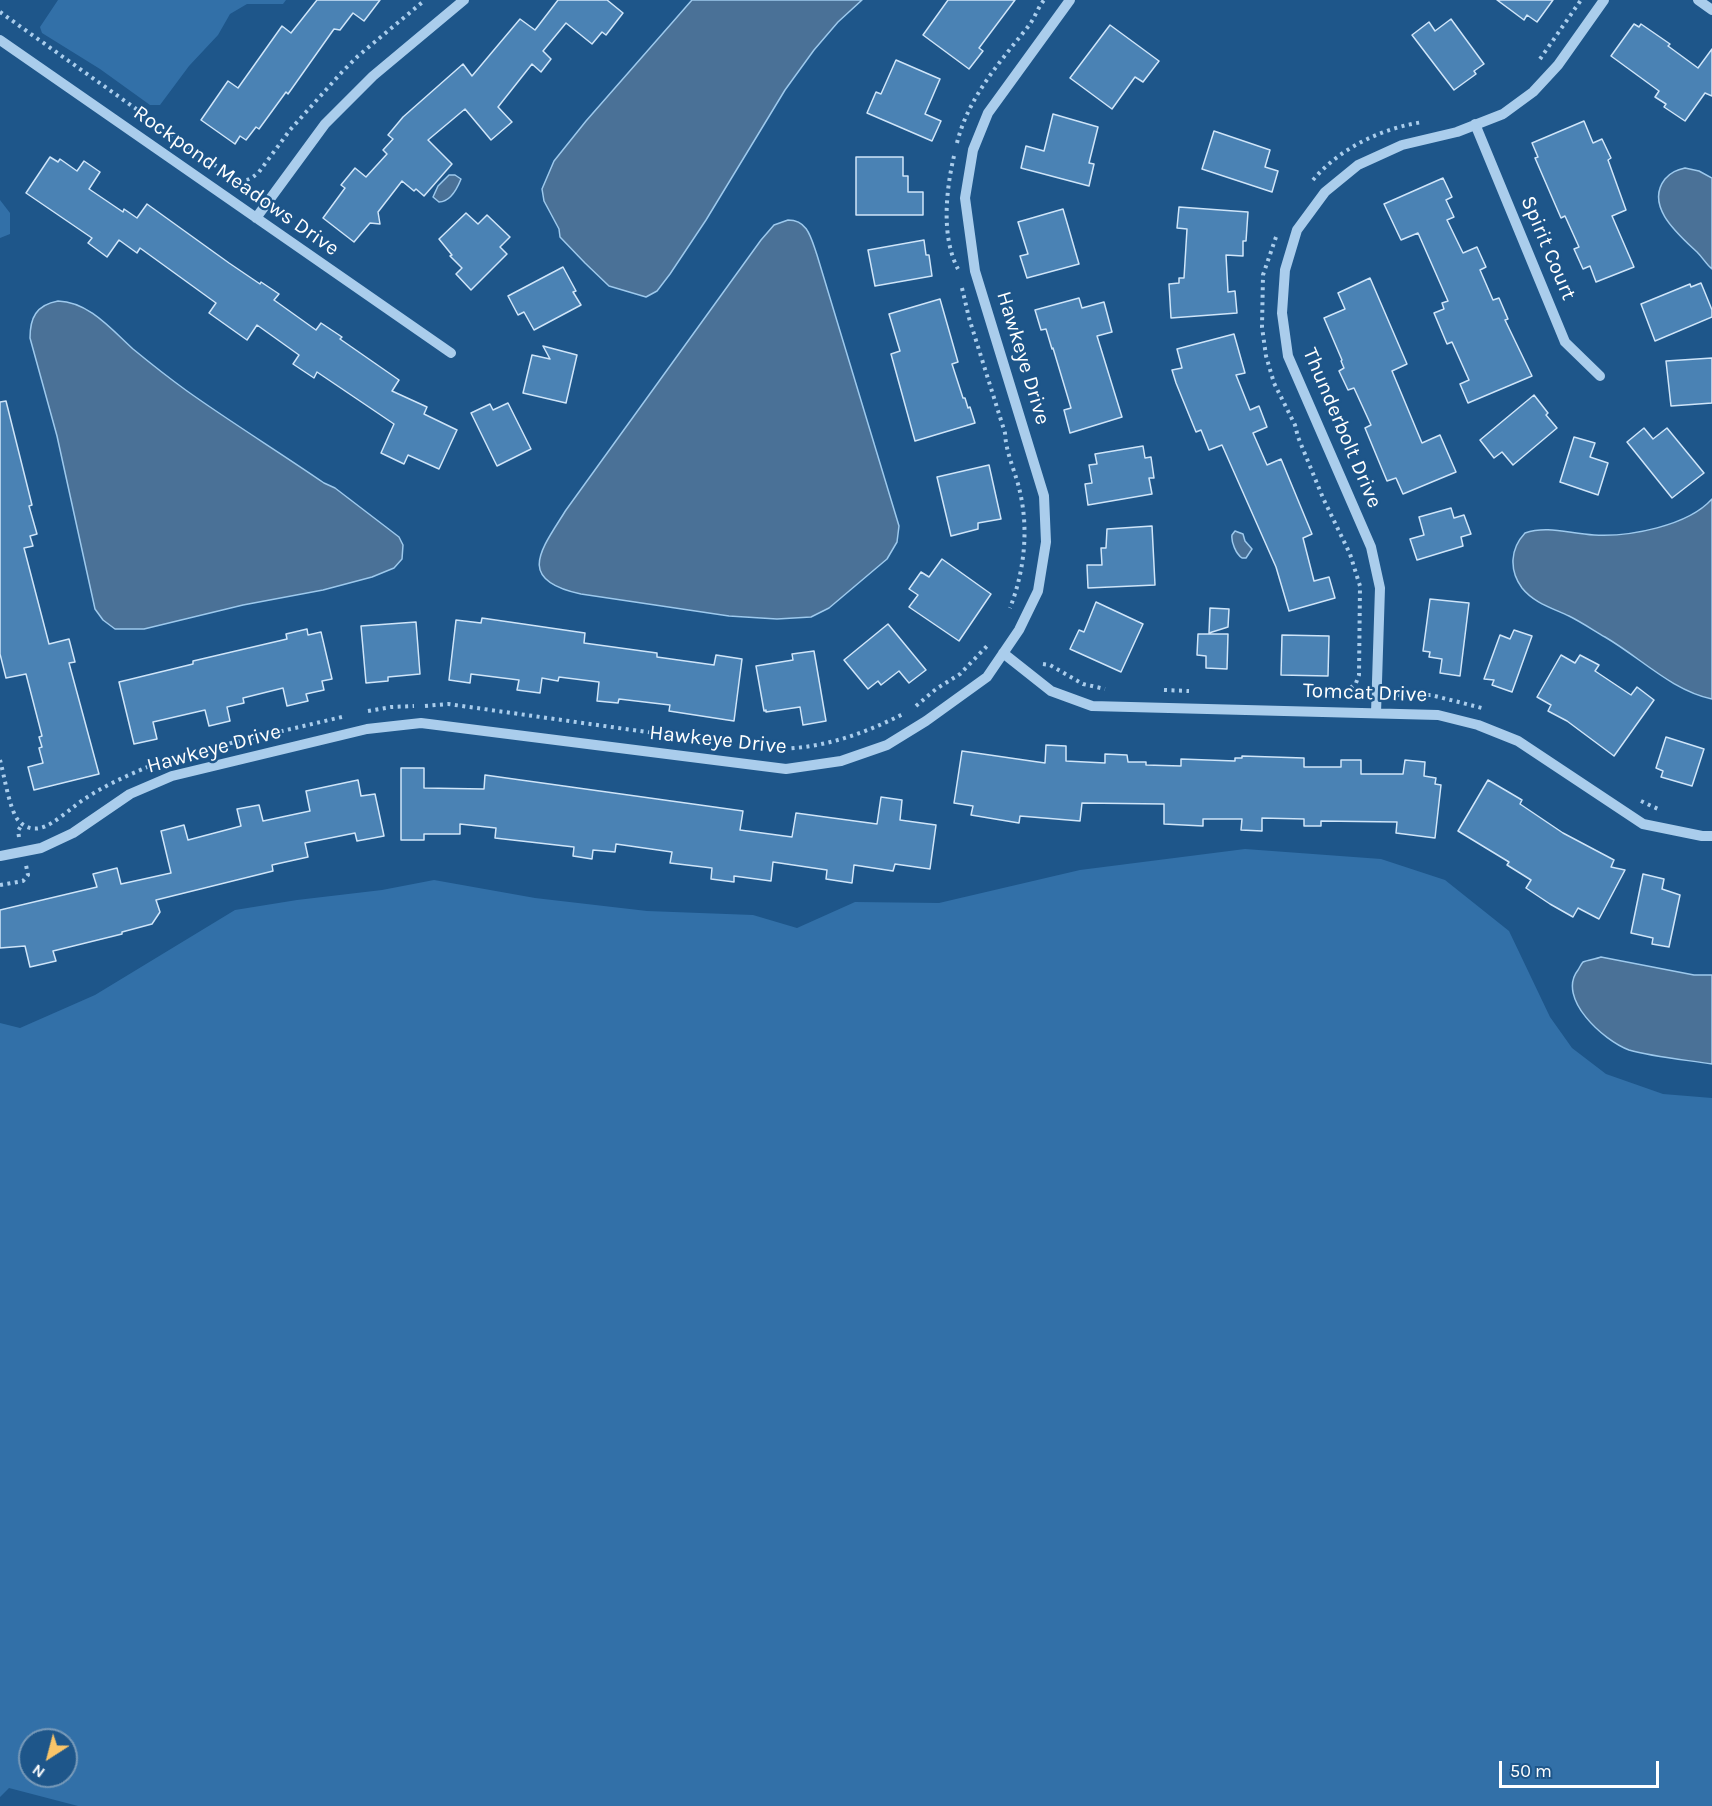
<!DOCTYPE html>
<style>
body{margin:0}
#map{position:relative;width:1712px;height:1806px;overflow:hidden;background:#1e568a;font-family:Karla,sans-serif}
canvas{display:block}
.north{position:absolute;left:18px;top:1728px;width:60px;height:60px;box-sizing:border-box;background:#1e568a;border:2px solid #789ab9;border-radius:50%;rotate:216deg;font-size:16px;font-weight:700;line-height:24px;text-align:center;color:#fff}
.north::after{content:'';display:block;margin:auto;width:21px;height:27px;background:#fac569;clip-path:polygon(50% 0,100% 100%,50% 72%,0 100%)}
.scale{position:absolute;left:1499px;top:1761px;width:160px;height:27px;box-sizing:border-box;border:3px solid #fff;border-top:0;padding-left:8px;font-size:18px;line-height:21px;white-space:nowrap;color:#fff;-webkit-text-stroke:4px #1e568a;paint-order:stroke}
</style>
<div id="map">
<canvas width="1712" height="1806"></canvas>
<div class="north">N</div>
<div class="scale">50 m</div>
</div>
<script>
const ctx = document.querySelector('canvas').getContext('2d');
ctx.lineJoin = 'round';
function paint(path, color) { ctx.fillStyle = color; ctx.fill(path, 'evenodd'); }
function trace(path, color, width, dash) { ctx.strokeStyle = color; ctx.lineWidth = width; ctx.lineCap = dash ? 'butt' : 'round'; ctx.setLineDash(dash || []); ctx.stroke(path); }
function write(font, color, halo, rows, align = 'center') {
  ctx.font = font + ' Karla,sans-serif'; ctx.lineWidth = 5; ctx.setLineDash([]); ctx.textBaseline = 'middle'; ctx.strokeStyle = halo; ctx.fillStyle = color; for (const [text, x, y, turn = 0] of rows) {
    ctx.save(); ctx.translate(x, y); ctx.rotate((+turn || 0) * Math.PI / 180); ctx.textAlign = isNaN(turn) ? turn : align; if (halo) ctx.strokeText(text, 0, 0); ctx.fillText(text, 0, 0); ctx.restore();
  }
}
paint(new Path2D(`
 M58 0H286L283 4H247L230 14 218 35 189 66 160 105H150L100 69 42 33 40 27Z
 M0 200 10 213V234L0 238Z
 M1245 849 1381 859 1445 880 1509 931 1550 1017 1572 1048 1606 1074 1663 1094 1712 1098V1806H78L9 1788 0 1797V1023L20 1028 95 995 235 910 297 900 382 890 434 880 535 898 647 911 753 915 797 928 855 902 939 903 1080 870ZM30 1740H66V1776H30Z`), '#3270a8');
const water = new Path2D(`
 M692 0H862L838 22 814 50 785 90 706 220 670 274 657 291 646 297 609 286 585 263 560 237 559 229 544 201 542 189 554 161 586 121Z
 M1685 168 1699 171 1712 178V269C1706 264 1703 258 1697 252 1679 235 1644 206 1665 179 1671 172 1677 170 1685 168Z
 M449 175H455L461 179C457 189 450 202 439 202L433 197 438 186Z
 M788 220C808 220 811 238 817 255L899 526 897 542 887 559 829 608 811 617 777 619 729 616 581 594C515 580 541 550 566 510L761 240 774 225Z
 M58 301C89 302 111 329 133 349 150 363 169 378 187 391 232 423 279 452 324 483L335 488 399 537 403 545 402 559 394 568 372 577 323 590 243 605 144 629H115L103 620 95 609 57 436 30 338C30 318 36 305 58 301Z
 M1712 499V699C1671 690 1641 658 1605 637 1593 630 1581 622 1569 616 1552 608 1534 603 1522 588 1509 570 1510 549 1525 533 1548 525 1570 534 1594 535 1629 537 1688 526 1712 499Z
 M1235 531 1243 534 1245 541 1252 549 1246 558H1242C1236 554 1231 542 1232 535Z
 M1601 957 1694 975H1712V1064C1687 1060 1653 1057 1629 1050 1604 1041 1556 998 1578 970 1580 967 1581 964 1583 962 1588 960 1596 959 1601 957Z`);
paint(water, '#4a7197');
trace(water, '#9dc9ed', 1.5);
const building = new Path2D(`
 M317 0H380L364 21 353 13 340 30 334 29 288 94 286 92 259 129 256 127 246 140 240 136 235 144 201 120 228 81 238 88 282 26 291 33Z
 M558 0H607L623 13 606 35 602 32 592 44 566 23 543 51 551 59 541 72 532 64 498 107 512 122 491 140 465 109 428 140 452 164 424 196 416 189 414 191 402 181 378 212 380 224 370 223 354 242 323 218 345 188 341 185 355 168 366 177 387 154 383 150 393 139 388 135 403 117 463 64 472 76 520 19 535 30Z
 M948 0H1015L979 48 983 51 969 69 923 35Z
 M1497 0H1553L1537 22 1527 15 1524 20Z
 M1451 19 1484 64 1474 71 1476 74 1454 90 1412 35 1429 22 1435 31Z
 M1634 24 1639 27 1641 24 1670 44 1668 46 1698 68 1712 49V96L1705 93 1685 121 1664 107 1666 104 1655 97 1659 91 1611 56Z
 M1110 25 1159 61 1143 82 1135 77 1112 109 1070 78Z
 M896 60 940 79 925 114 941 121 932 141 867 113 876 92 881 94Z
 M1053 114 1098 127 1089 163 1094 164 1089 186 1021 168 1026 146 1044 151Z
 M1584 121 1593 143 1602 139 1611 158 1608 160 1626 210 1612 216 1634 267 1596 282 1590 266 1583 269 1574 249 1579 247 1565 216 1561 218 1535 158 1538 157 1532 143Z
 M1214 131 1270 150 1265 167 1278 171 1272 192 1202 169Z
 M50 157 58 162 60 159 77 171 84 161 100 172 89 189 123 212 124 209 137 218 147 204 229 263 260 284 261 282 279 294 274 300 316 330 321 323 342 337 340 339 399 380 392 391 427 407 424 414 457 430 439 469 408 455 404 464 381 453 394 424 317 372 314 378 293 364 299 355 257 325 247 340 209 313 216 303 140 248 137 253 119 240 107 257 88 243 92 238 26 193Z
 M856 157H903V176H908V192H923V215H856Z
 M1443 178 1452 197 1446 200 1454 217 1447 220 1463 253 1477 247 1486 267 1480 270 1493 300 1499 298 1508 319 1505 320 1532 376 1468 403 1460 384 1469 380 1452 342 1447 344 1434 313 1444 309 1442 303 1448 301 1418 233 1401 240 1384 204Z
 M1179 207 1248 212 1246 241H1243V256L1226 255 1228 292 1235 291 1237 313 1171 318 1169 284 1179 283V278H1184L1187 229 1177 228Z
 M1063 209 1079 264 1027 278 1020 256 1028 254 1018 222Z
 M466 213 478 224 487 215 510 237 500 247 507 254 471 290 456 274 462 268 450 256 452 255 439 239Z
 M924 240 926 255H929L932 276 875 286 868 250Z
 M563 267 576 291 573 292 581 305 534 330 524 312 518 315 508 296Z
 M1370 278 1407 364 1392 371 1422 443 1440 435 1456 472 1403 494 1396 478 1387 481 1365 428 1371 425 1354 388 1348 390 1339 371 1344 368 1341 361 1342 360 1324 318 1345 309 1338 293Z
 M1701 283 1712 310V317L1655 341 1641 304 1690 284 1691 287Z
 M1079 298 1082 308 1104 302 1112 332 1097 336 1122 417 1070 433 1064 410 1071 408 1053 348 1052 349 1046 329 1041 330 1035 310Z
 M940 299 958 362 952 364 963 398H965L968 408 970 407 975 423 915 441 891 354 900 351 889 314Z
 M1234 334 1245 373 1236 375 1250 410 1259 406 1267 427 1253 433 1267 465 1281 459 1312 534 1303 538 1314 581 1329 577 1335 598 1289 611 1276 567 1222 445 1209 450 1201 430 1196 432 1176 383 1172 370 1182 368 1177 349Z
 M543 346 577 355 566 403 523 393 532 355 550 359Z
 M1712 358V403L1671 406 1666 361Z
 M1534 395 1548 413 1546 415 1557 428 1513 465 1502 452 1494 458 1480 440Z
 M6 401 32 505 29 506 37 534 30 536 33 546 24 548 49 644 69 639 75 662 69 663 99 774 34 790 28 767 43 763 39 748 42 747 39 737 42 736 26 674 6 678 0 654V402Z
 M508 403 531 449 497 466 471 413 490 404 493 410Z
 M1644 428 1653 439 1667 428 1704 473 1672 498 1627 442Z
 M1574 437 1595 443 1590 457 1608 463 1598 495 1560 482Z
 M1143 446 1145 458 1151 457 1154 478H1149L1152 494 1088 505 1085 484 1092 483 1089 465 1097 464 1095 454Z
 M989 465 1001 519 978 523V529L951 536 937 477Z
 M1451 508 1454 518 1464 515 1471 534 1461 537 1463 546 1417 560 1410 539 1424 535 1419 517Z
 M1152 526 1155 585 1088 588 1087 565H1102L1101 548H1106L1107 529Z
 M942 559 991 594 959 641 909 607 918 595 909 589 921 572 929 577Z
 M1430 599 1469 603 1460 676 1440 673 1442 659 1429 657 1430 652 1423 651Z
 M1096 602 1143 624 1121 672 1070 649 1079 630 1084 632Z
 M1210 608 1229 609 1228 627 1209 633Z
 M482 618 585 633 584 643 657 653V657L714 665 716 655 742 659 734 721 669 711 670 705 619 699 618 703 597 701 599 682 559 677 558 681 542 678 540 693 517 690 519 680 471 674 470 683 449 680 456 620 481 623Z
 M416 622 420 674 388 677V681L366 683 361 626Z
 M888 624 926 670 909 683 899 671 881 685 878 681 868 689 844 660Z
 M307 629 308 635 321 632 332 679 322 681 324 690 306 694 308 701 287 706 283 688 243 698 244 703 227 707 230 721 209 726 205 710 153 722 157 739 134 744 119 682 193 664V661L287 639 286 634Z
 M1514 630 1532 636 1512 692 1492 685 1494 680 1484 679 1500 635 1510 639Z
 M1198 634H1228L1227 669 1206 668V656L1197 655Z
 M1282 635 1329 636 1328 676 1281 675Z
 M814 651 826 721 803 725 800 707 766 712V710L764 711 756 666 793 660 792 654Z
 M1561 655 1575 663 1580 655 1599 665 1595 671 1631 695 1637 687 1654 700 1614 756 1567 721 1548 711 1551 705 1537 697Z
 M1666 737 1704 749 1692 786 1661 777 1663 771 1656 768Z
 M1046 745 1066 746V761L1105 763V754L1127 755 1128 762H1146V765L1181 766V759L1235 761V758H1242V756L1304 758V767H1341V760H1361V774H1403L1405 760 1425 762 1424 776 1436 778 1435 784 1441 785 1435 838 1396 833 1397 822 1321 821V826H1304V819L1262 818V831L1241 830 1242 819H1203V826L1164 824V804L1082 803 1080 821 1020 816 1019 823 971 815 973 806 954 803 962 751 1045 763Z
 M401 768H424V788L484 789 485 775 743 811 740 830 792 837 796 813 877 824 881 797 902 800 900 820 936 825 930 869 895 864 893 871 854 865 852 883 826 879 827 870 773 862 771 881 734 876V882L711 879 712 868 670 863 672 852 616 844 615 852 593 850 592 859 573 856 574 847 495 838 496 828 460 824V834H424V840H401Z
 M358 780 361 796 375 794 384 836 357 841 355 833 305 843 308 857 272 865 273 871 156 900 160 912 152 924 122 932V934L53 951 56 961 30 967 25 946 0 948V910L97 887 93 874 117 868 121 884 171 873 161 831 184 825 188 840 241 826 237 809 259 805 263 821 310 811 306 791Z
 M1488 780 1522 800 1520 804 1563 833 1614 860 1611 867 1625 870 1599 919 1578 908 1573 917 1550 904 1526 888 1531 880 1507 865 1509 862 1458 831Z
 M1643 874 1664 879 1662 889 1680 895 1669 947 1652 944 1653 938 1631 933Z`);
paint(building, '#4a82b4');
trace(building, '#cfe5f9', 1.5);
trace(new Path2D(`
 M0 12 233 178C245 183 250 180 259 172L290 130 342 72 358 56 425 0
 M1540 59 1581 0
 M957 143C968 98 999 63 1027 28 1034 20 1037 9 1044 0
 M954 156C946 190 941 237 958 269
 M1313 180C1340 148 1382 128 1423 122
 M1276 237 1263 275 1262 327 1266 356 1274 383 1295 425 1298 437 1323 498 1350 554 1360 586 1359 675 1356 683 1347 691 1314 694
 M962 288 969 318 1005 433C1006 454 1016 473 1020 492 1029 531 1024 572 1010 608
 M1043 664 1050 665 1083 684 1105 689
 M1164 690 1189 691
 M1390 695H1431L1482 708
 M425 706 448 704 718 742
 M916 706 936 689 960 674 988 645
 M368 711 391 707 414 706
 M769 749C818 750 862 735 905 713
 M193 752 346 716
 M0 760C4 774 10 813 19 821 24 827 32 830 40 828 54 825 73 806 86 798 109 783 133 773 157 763
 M1641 801 1658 809
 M19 837 18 831 22 824
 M0 885 23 881 28 875 26 865`), '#aacdec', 4, [3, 4.5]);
trace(new Path2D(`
 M1698 0 1712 10
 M0 40 451 353
 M1475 124 1565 342 1600 376
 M256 218 325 124 373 76 464 0
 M1003 653 1051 691 1092 706 1438 715 1478 725 1518 741 1643 824 1702 836H1712
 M1376 713 1380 588 1371 547 1288 356 1282 313 1285 270 1297 230 1325 192 1358 165 1402 145 1457 132 1503 114 1533 92 1558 65 1604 0
 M0 856 41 848 73 833 130 794 172 776 367 729 421 723 786 769 841 761 887 745 926 721 987 677 1019 630 1038 591 1046 542 1044 496 975 271 965 198 973 150 988 113 1070 0`), '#aacdec', 10);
write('21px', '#fff', '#1e568a', [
 ["Rockpond Meadows Drive",236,181,35],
 ["Spirit Court",1548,248,67],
 ["Hawkeye Drive",1023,358,73],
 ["Thunderbolt Drive",1342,428,67],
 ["Tomcat Drive",1365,693,2],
 ["Hawkeye Drive",718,740,6],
 ["Hawkeye Drive",214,749,-15]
]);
</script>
